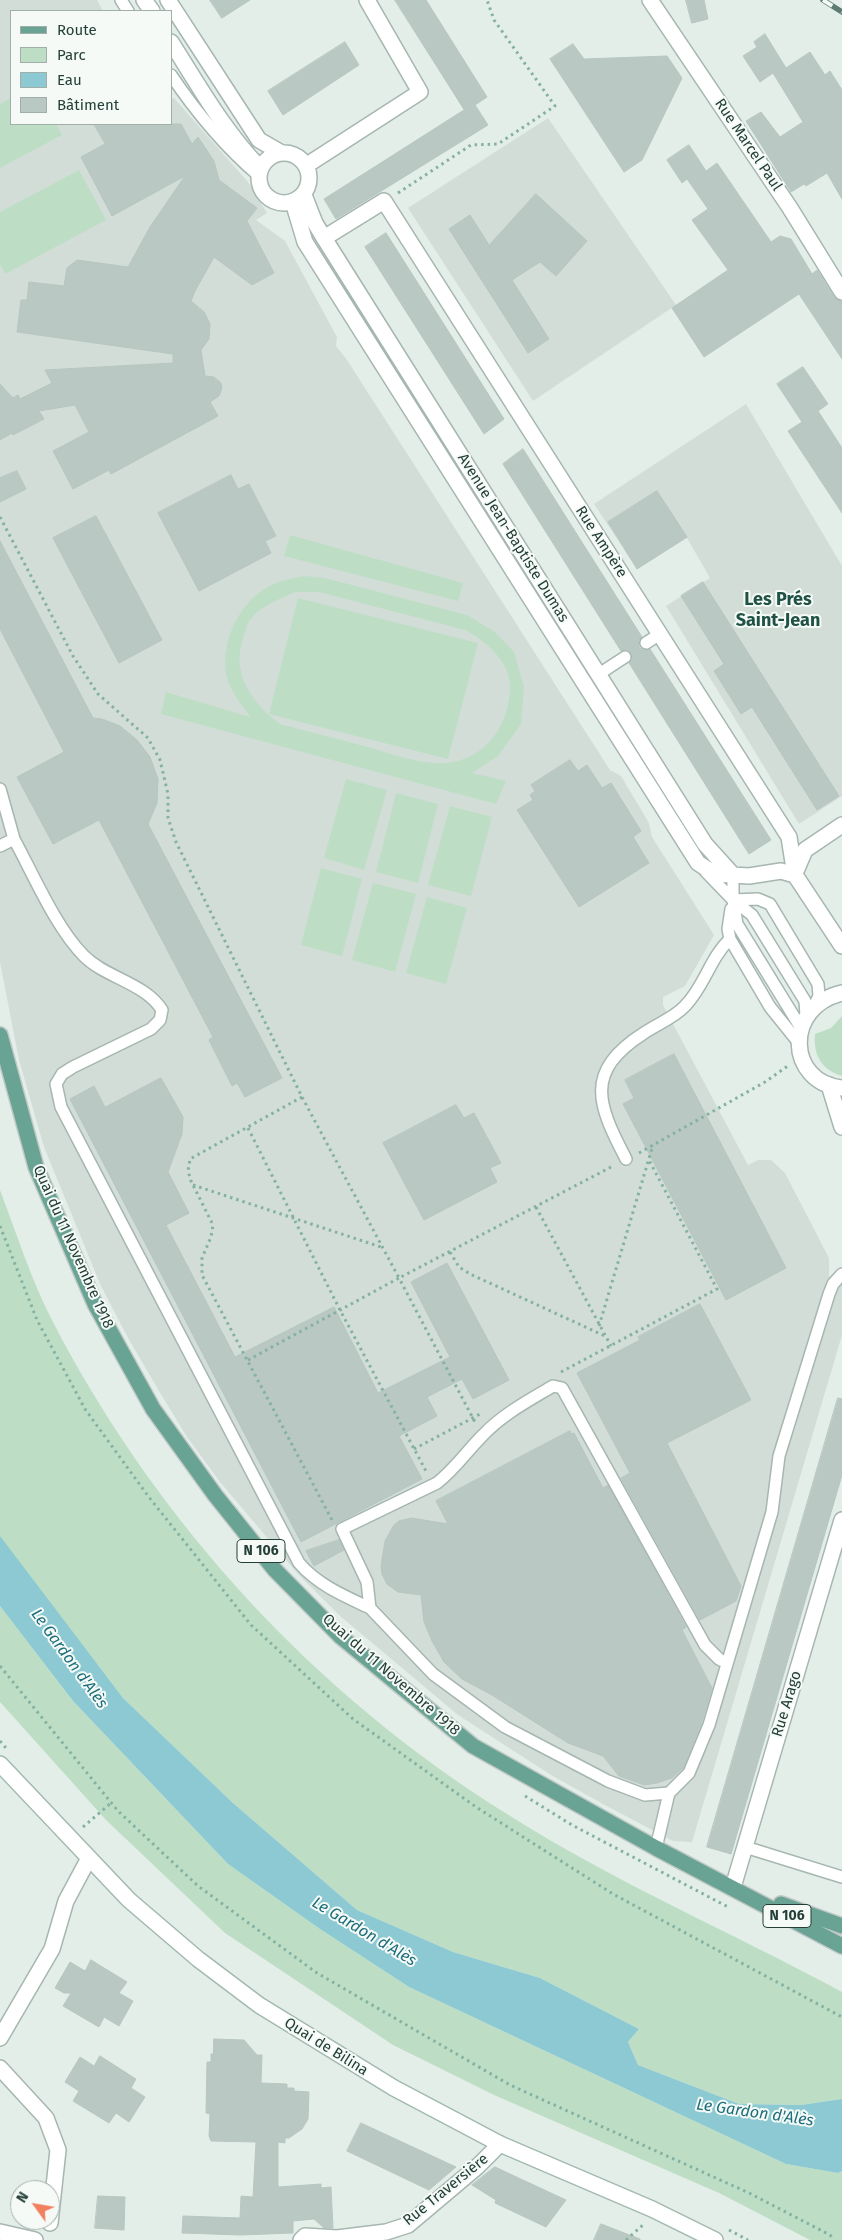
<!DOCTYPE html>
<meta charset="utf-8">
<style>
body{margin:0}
#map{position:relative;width:842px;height:2240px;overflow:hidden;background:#e4eee9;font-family:"Fira Sans",sans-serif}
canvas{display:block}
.legend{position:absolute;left:10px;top:10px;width:162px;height:115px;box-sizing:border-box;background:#f5faf7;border:1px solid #a1afaa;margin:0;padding:6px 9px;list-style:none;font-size:15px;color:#233f37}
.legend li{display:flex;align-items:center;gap:10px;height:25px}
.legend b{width:25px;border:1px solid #a1afaa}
.north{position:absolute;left:10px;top:2180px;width:50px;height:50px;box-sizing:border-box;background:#f5faf7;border:1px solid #a1afaa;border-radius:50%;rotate:302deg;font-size:14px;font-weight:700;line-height:20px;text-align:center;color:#233f37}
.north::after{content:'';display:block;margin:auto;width:18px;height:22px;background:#f27f5e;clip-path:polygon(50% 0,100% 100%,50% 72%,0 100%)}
</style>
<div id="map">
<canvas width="842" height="2240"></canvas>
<ul class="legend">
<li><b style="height:6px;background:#69a393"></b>Route</li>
<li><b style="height:14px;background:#bddec5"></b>Parc</li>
<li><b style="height:14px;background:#8cc9d2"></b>Eau</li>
<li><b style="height:14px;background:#b9c8c2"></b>Bâtiment</li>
</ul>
<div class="north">N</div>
</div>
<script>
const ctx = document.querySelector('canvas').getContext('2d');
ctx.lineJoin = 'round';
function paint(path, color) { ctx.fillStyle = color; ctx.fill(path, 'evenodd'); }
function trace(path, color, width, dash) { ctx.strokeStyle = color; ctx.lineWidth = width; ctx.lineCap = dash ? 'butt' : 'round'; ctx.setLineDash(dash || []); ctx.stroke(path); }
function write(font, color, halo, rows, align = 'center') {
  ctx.font = font + ' "Fira Sans",sans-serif'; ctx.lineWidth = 4; ctx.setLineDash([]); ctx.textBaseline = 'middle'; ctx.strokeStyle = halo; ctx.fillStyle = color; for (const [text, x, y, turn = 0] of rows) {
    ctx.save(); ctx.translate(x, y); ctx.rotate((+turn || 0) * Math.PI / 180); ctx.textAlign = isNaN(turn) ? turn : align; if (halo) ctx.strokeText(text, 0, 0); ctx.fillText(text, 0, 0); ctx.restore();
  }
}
paint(new Path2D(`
 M0 0H97L103 11H11V124H171V99L174 98 248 182 267 213 256 220 285 241 337 337 336 346 347 360 610 770 621 776 649 823 652 837 714 935 685 986 663 997V1005L748 1165 758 1160H771L785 1173 829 1258V1276L842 1280V1335L692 1842 673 1841 603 1804 551 1775 458 1715 339 1615 297 1573 220 1482 187 1437 162 1396 128 1338 101 1286 44 1147 19 1060 0 962Z
 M548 118 676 305 533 401 408 208Z
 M746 404 842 566V796L799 824 666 606 710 578 687 538 637 569 594 504Z`), '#d2ddd8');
paint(new Path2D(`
 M11 98V124H56L62 135 0 168V104Z
 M79 170 106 220 5 274 0 264V212Z
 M290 535 463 583 458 601 284 556Z
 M304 576 325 578 467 615 495 632 514 652 524 687 521 724 498 756 472 773 506 781 496 804 161 714 166 692 250 717C243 706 233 695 228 681 217 645 240 598 274 584 283 580 294 578 304 576ZM296 592H319L465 630C486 641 512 663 510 690 508 732 478 766 435 763 413 762 389 753 368 747 339 739 309 732 280 724 252 703 231 674 243 638 245 633 247 624 250 620 261 605 280 599 296 592Z
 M298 598 478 643 448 759 269 714Z
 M346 779 387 790 364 870 324 858Z
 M396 793 438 804 418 883 376 872Z
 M450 806 492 817 471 896 428 885Z
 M321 868 362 879 342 956 301 945Z
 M373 883 416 894 395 972 352 960Z
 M427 897 467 908 446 984 406 973Z
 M842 1016V1076C821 1070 813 1054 815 1034L831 1028Z
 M0 1190C17 1235 32 1282 54 1324 158 1524 316 1695 507 1814 614 1882 731 1932 842 1992V2099L801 2105 739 2104 638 2065 628 2042 639 2029 540 1978 453 1952 357 1910 233 1803 123 1698 3 1542 0 1536Z
 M0 1606 73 1701 228 1864 320 1929 409 1987 786 2164 838 2173 842 2171V2240H810L719 2193 494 2095 393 2045 225 1933 106 1820 0 1702Z`), '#bddec5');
paint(new Path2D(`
 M0 1536 123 1698 233 1803 357 1910 453 1952 540 1978 639 2029 628 2042 638 2065 739 2104 801 2105 842 2099V2171L838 2173 786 2164 409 1987 320 1929 228 1864 73 1701 0 1606Z`), '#8cc9d2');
const building = new Path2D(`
 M210 0H250L222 18Z
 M395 0H426L487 97 475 105 488 125 336 219 324 199 464 110Z
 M686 0H704L708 19 692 23Z
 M765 34 786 68 810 52 825 75 830 71 842 90V199L827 173 806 186 804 184 791 192 746 121 761 112 780 137 803 122 773 73 760 82 743 56 757 47 754 42Z
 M345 42 359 65 283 115 268 91Z
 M573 44 584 59 667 56 682 78 642 160 624 172 550 59Z
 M94 124H181L192 144 198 137 214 161 219 180 257 208 247 221 274 273 252 285 214 257 195 291 191 301 204 312 210 324 209 339 201 350 205 376 214 377 221 383 222 388 219 396 210 402 218 416 111 474 109 470 73 489 53 451 89 432 75 405 39 411 44 419 13 435 12 433 0 440V384L13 398 18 395 20 399 52 383 45 370 173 363V354L17 332 21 300H27L29 282 64 286 67 268 77 260 128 267 150 227 185 176 112 216 81 157 105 144Z
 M689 145 706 171 717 163 771 242 780 236 791 239 812 274 817 270 834 297 842 301V359L799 294 704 357 672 308 728 270 692 220 708 209 687 179 682 183 667 160Z
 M536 194 587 241 556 276 540 262 512 280 549 339 528 353 449 229 470 215 489 245Z
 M386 233 504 419 484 434 365 247Z
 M803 367 828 404 818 411 842 448V513L788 431 802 422 777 384Z
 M523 449 642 637 639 640V647L643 650 650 649 771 840 749 854 629 663 632 660 631 653 628 650 621 651 503 464Z
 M17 471 26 489 0 502V478Z
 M231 475 238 489 249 484 276 536 265 541 271 553 199 591 158 513Z
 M657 491 687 537 637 569 608 522Z
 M96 516 162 640 119 663 53 538Z
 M0 541 93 718 102 719 120 726 137 740 150 757 158 779 157 803 148 824 282 1078 245 1097 237 1083 232 1086 209 1040 213 1037 99 820 53 844 17 777 64 752 0 629Z
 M703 582 839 796 817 810 752 707 741 714 714 671 724 664 681 596Z
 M570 760 578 771 587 765 602 788 611 783 641 831 633 837 649 863 579 907 517 810 533 800 530 795 535 791 531 785Z
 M674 1054 786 1268 726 1300 623 1104 634 1098 625 1080Z
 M161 1078 183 1117 182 1134 168 1172 189 1213 166 1225 235 1357 334 1307 378 1393 450 1357 411 1282 447 1263 509 1380 473 1399 462 1379 427 1397 437 1416 399 1436 422 1479 301 1542 70 1099 94 1086 105 1107Z
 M456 1105 464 1118 474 1113 501 1163 490 1168 497 1182 424 1220 383 1143Z
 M700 1304 751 1400 667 1443 741 1586 736 1601 700 1620 621 1478 630 1473 577 1373 640 1340 638 1337Z
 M838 1398 842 1399V1475L731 1854 707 1847Z
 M570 1431 571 1434 574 1433 603 1488 608 1485 686 1627 682 1630 712 1688 701 1724 683 1768 672 1778 657 1783 644 1785 619 1776 603 1756 568 1743 492 1695 462 1679 444 1662 432 1641 424 1622 421 1595 398 1592 387 1584 382 1574 381 1566 385 1541 394 1525 399 1521 411 1518 448 1524 436 1501Z
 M339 1540 344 1550 314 1566 306 1551Z
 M91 1960 127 1982 119 1993 133 2001 119 2026 104 2017 99 2027 63 2006 71 1993H64L55 1988 70 1962 85 1971Z
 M214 2039 244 2040 257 2055H262L261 2083 287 2084V2088H294V2091L309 2092 308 2119 302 2129 289 2138H285V2143L278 2142V2187L321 2184V2188L331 2187 333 2228H324L314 2219 293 2221V2233L240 2235 182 2233 183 2216 240 2218 241 2196 253 2197 256 2142 211 2141 209 2136 210 2114 206 2113 207 2062H211V2054H213Z
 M100 2056 136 2079 131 2088 145 2097 129 2122 116 2113 109 2123 73 2101 79 2091 65 2082 80 2057 94 2066Z
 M361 2123 456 2167 429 2190 347 2151Z
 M495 2167 566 2200 546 2227 495 2203 496 2200 472 2185Z
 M98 2196 125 2197 124 2230 95 2228Z
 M601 2224 640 2239V2240H594Z`);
paint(building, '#b9c8c2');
trace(building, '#b6c7c0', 1);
const service = new Path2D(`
 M121 0 128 11
 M171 75C196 112 224 146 258 175
 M646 643 660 634
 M599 674 625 657
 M0 789 14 839
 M0 846 14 839C33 874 56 928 84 956 106 978 145 983 162 1010L160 1020 151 1029 73 1067 62 1074 56 1084 61 1107 299 1563C318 1585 344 1596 370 1608
 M706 872 733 900 752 915 805 1001 806 1015
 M733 875V900L737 924 801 1028
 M733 900 758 899 770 904 818 984 819 996 815 1004
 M731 909 728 929 730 939 770 1007 799 1043
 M626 1159C598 1105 583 1072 644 1033 657 1024 674 1018 685 1006 704 987 710 958 730 939
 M669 1793 689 1773 709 1725 772 1512 779 1456 829 1294 833 1284 842 1274
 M745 1847 842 1877
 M656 1848 669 1793 645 1795 608 1781 505 1727 433 1674 370 1608 367 1582 342 1529 437 1483C455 1469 467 1451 483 1435 503 1414 528 1401 553 1386L562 1388 705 1645 719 1659 727 1663`);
const minor = new Path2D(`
 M650 0 790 208 842 292
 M307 165 420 92 367 0
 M324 238 384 201 789 837 795 875
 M796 871 805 850 842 825
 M829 1085 842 1127
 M733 1887 842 1520
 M0 2038 52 1949 66 1901 89 1858
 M0 2068 46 2118 58 2150 50 2223
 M0 2232 35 2240
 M301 2240 305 2236 337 2238 386 2232 408 2225 478 2166 500 2144`);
const tertiary = new Path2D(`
 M144 0 152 11
 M168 0 259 140 280 152
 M171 42C199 86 224 131 260 168
 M259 178a25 25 0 1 1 50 0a25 25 0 1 1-50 0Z
 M304 195 315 223 324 238 705 844 733 875
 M293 202 305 242 698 863 715 874 749 876 781 871 795 875 842 946
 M842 993C783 1007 787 1083 842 1088`);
const secondary = new Path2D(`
 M0 1764 129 1900 198 1959 259 2005 394 2088 500 2144 652 2209 715 2240`);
const primary = new Path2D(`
 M0 1035 36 1167 95 1304 153 1409 215 1495 275 1570 340 1636 473 1746 656 1848 842 1946
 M781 1904 842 1926`);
trace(service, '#a6b6b0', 14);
trace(minor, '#a6b6b0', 18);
trace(tertiary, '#a6b6b0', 18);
trace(secondary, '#a2b9b1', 18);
trace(primary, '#c1c9c7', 18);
trace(new Path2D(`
 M398 193 471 145 498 144 555 106 494 20 487 0
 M0 517 73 656 98 694 148 738 160 760 168 794V818L176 842 302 1097 399 1278 613 1166
 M302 1097 190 1159 188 1171 191 1181 213 1225 211 1237 202 1258V1275L332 1520
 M248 1128 340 1310 427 1473
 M639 1153 765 1082 789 1065
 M193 1185 384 1248
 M536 1207 611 1346
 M0 1226 37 1320 85 1409 148 1496 251 1625 353 1719 476 1807 613 1894 842 2017
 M450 1252 459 1267 470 1274 605 1336
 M599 1326 653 1145
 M248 1360 399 1278 476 1424
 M561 1372 717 1289 649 1160
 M414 1449 482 1413
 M0 1666 118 1811 198 1886 317 1973 510 2085 749 2193 830 2235 834 2240
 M0 1741 6 1748
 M525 1796 572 1825 730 1908
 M83 1827 111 1803
 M729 2230 748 2240
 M626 2240 644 2224`), '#84b1a2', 3, [2.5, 4]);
trace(service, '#fff', 11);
trace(minor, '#fff', 15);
trace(tertiary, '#fff', 15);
trace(secondary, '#fff', 15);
trace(primary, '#69a393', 15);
const rail = new Path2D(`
 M823 0 842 12`);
trace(rail, '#5e7b72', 5.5);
trace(rail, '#f5faf7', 4, [11]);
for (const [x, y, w] of [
 [261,1551,48],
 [787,1916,48]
]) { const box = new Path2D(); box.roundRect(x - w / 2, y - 11.5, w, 23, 4); ctx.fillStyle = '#f5faf7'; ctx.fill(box); trace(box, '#233f37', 1); }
write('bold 14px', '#233f37', null, [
 ["N 106",261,1551],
 ["N 106",787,1916]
]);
write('15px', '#233f37', '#f5faf7', [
 ["Rue Marcel Paul",748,145,56],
 ["Avenue Jean-Baptiste Dumas",513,538,58],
 ["Rue Ampère",601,542,57],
 ["Quai du 11 Novembre 1918",73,1247,66],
 ["Quai du 11 Novembre 1918",391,1675,41],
 ["Rue Arago",787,1704,-73],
 ["Quai de Bilina",326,2047,32],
 ["Rue Traversière",446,2190,-39]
]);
write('italic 16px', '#1d6e7c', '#f5faf7', [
 ["Le Gardon d'Alès",69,1659,54],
 ["Le Gardon d'Alès",364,1932,31],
 ["Le Gardon d'Alès",755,2113,8]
]);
write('bold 18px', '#1f5244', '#f5faf7', [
 ["Les Prés",778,600],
 ["Saint-Jean",778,621]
]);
</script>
